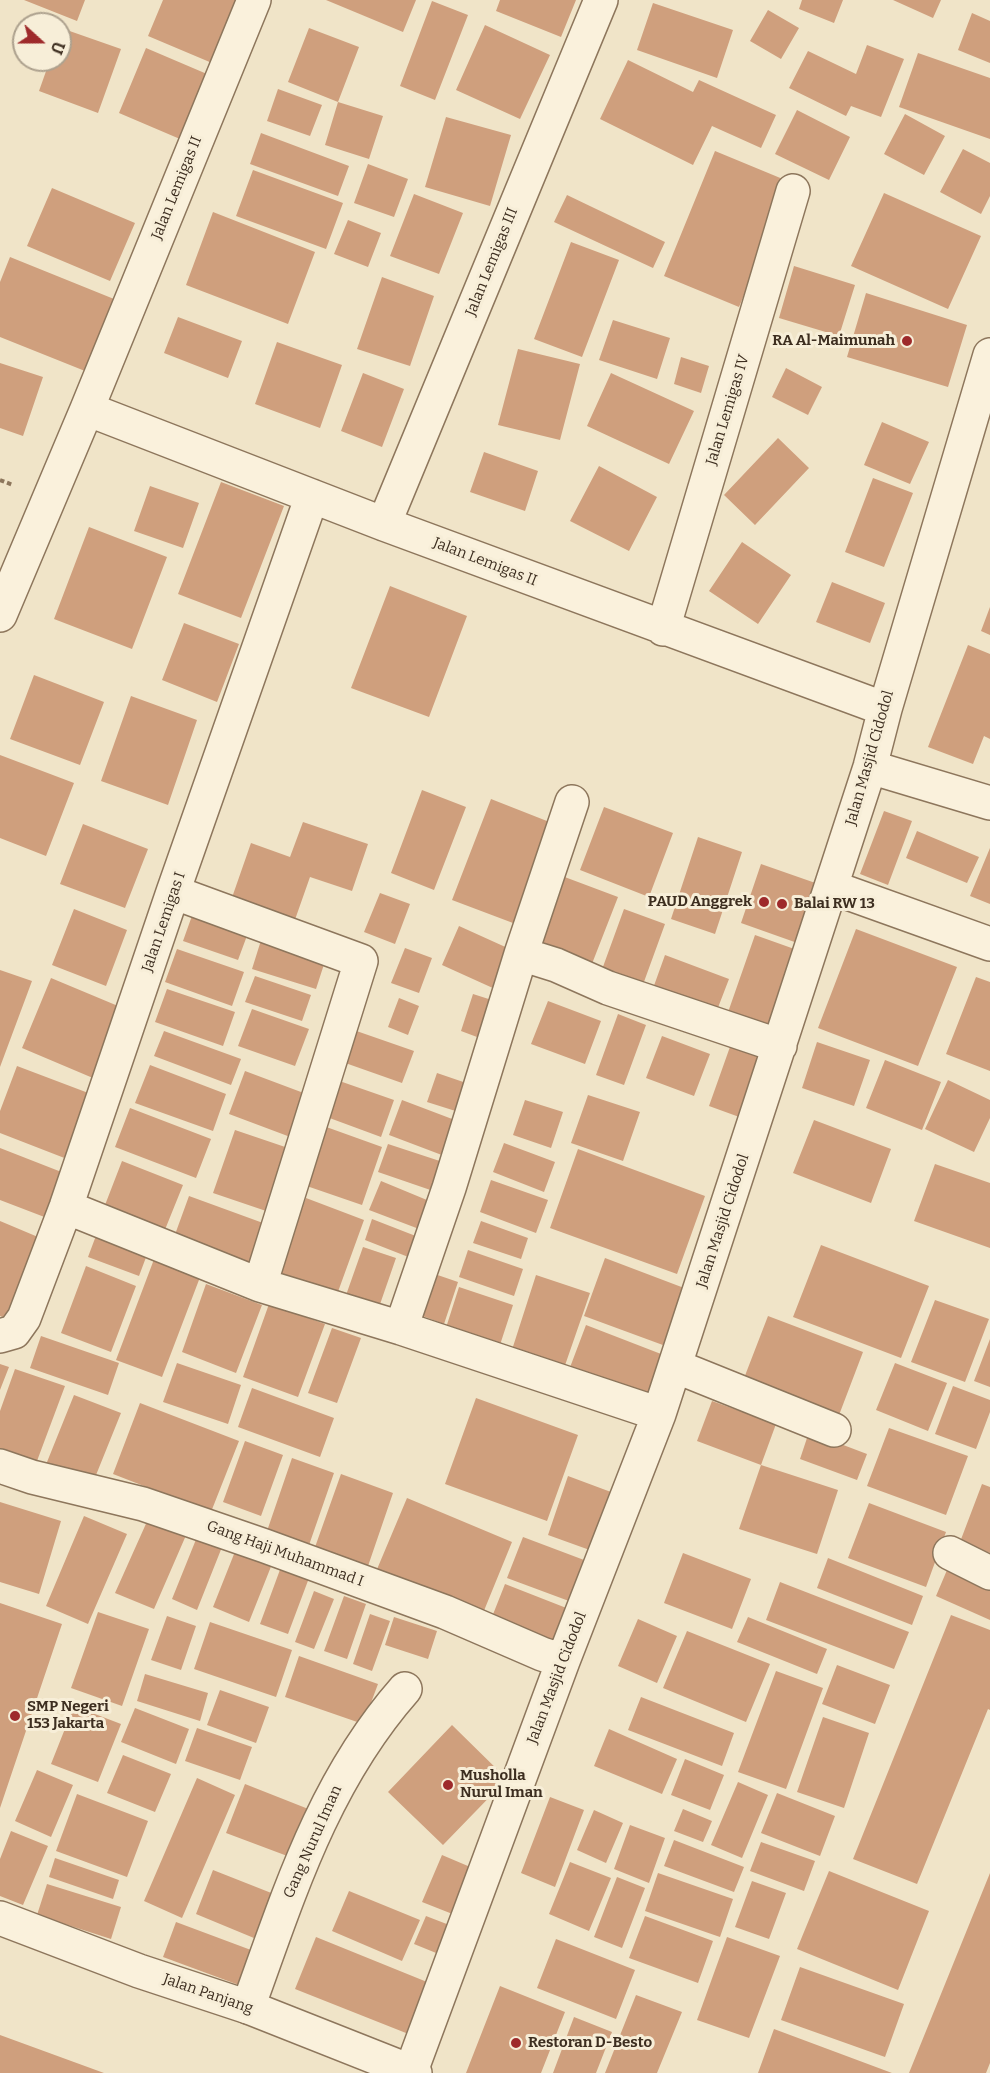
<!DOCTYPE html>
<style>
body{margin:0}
#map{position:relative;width:990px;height:2073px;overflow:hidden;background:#f0e4c8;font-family:Bitter,serif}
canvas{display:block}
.north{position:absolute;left:12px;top:12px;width:60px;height:60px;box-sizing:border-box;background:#f7eed8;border:2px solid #ada18e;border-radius:50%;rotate:111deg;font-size:16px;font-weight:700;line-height:24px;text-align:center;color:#3d2e20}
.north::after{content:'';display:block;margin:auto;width:21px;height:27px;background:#9e2a2b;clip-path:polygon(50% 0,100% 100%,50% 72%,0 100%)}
</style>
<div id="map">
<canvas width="990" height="2073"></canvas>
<div class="north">U</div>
</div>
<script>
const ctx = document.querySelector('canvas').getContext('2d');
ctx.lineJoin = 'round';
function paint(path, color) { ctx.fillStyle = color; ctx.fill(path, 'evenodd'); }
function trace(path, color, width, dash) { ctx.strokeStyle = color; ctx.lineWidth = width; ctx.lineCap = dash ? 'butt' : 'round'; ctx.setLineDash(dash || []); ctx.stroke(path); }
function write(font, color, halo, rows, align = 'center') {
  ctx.font = font + ' Bitter,serif'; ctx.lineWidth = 6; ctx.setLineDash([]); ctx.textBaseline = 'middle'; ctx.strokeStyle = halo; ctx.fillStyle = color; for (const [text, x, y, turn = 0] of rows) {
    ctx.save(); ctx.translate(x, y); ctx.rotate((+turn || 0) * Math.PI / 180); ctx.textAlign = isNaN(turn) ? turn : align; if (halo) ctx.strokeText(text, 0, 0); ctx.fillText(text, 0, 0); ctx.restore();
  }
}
paint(new Path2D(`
 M24 0H85L77 21Z
 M163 0H239L212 63 148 36Z
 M326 0H416L403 32Z
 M500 0H576L561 37 496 11Z
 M802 0H843L834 23 799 9Z
 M893 0H941L933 18Z
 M432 1 468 15 435 100 400 86Z
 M653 3 733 30 717 78 637 50Z
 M768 10 799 28 781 59 750 41Z
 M972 13 990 21V63L958 50Z
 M485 25 550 55 520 119 456 90Z
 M61 28 121 49 98 113 39 91 50 60H60Z
 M309 28 359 47 338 102 288 82Z
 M867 45 904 59 881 117 851 106 846 116 789 88 808 51 856 74Z
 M146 48 214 77 187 142 119 113Z
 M918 53 990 78V139L899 107Z
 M628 60 693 92 699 80 776 115 761 148 712 126 693 165 600 119Z
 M278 89 322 105 310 136 267 121Z
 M338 102 383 116 369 159 325 145Z
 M797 110 850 137 829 180 775 154Z
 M905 114 945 136 924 175 884 154Z
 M446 117 511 135 490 206 425 187Z
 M261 133 349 166 338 196 250 164Z
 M963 149 990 163V196L981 214 940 192Z
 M715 151 790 182 739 307 664 276Z
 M368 164 408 179 394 217 354 203Z
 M253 170 343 203 326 249 236 216Z
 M52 188 135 223 110 281 27 246Z
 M884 193 981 236 948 309 851 266Z
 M414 194 463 213 439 274 390 256Z
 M567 195 665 242 653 268 554 222Z
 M213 212 315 252 288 324 186 285Z
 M348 220 381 233 368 267 334 254Z
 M571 242 619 260 582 357 534 339Z
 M10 257 114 299 85 371 0 337V282Z
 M794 266 855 285 839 336 779 318Z
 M382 277 434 296 410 366 357 349Z
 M866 293 967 325 948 387 847 357Z
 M178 317 242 341 228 378 164 353Z
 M613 320 670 338 657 379 599 360Z
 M277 342 342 365 320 428 255 404Z
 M518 349 580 364 560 440 498 425Z
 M681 357 709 366 701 393 674 384Z
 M0 363 43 377 23 436 0 428Z
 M786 368 822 387 808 415 772 397Z
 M363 373 404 389 382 447 341 431Z
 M611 373 694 411 669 464 587 426Z
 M882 422 929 442 910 484 864 465Z
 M778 438 809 468 755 525 724 495Z
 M484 452 538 471 525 511 470 492Z
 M599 466 657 497 629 551 570 521Z
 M873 478 913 493 884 567 845 552Z
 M221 482 284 506 241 618 178 594Z
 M150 486 199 503 183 548 134 531Z
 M89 527 167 557 132 649 54 619Z
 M742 542 791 575 758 624 709 591Z
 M832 582 885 603 870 643 816 622Z
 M390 586 467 616 429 717 351 688Z
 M990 607V635L981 631Z
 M184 623 239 644 217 702 162 680Z
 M968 645 990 654V739L984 736 973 764 928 747Z
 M34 675 104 702 80 765 10 739Z
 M131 696 197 720 168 805 101 781Z
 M0 755 74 783 46 856 0 838Z
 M422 790 466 807 434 890 391 873Z
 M491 799 552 823 513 923 452 900Z
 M604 807 673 833 649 897 580 870Z
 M884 811 912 821 888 885 860 874Z
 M303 822 368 844 352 891 310 877 291 931 228 909 251 843 290 857Z
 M83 824 148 849 125 908 60 884Z
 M917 831 979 857 967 883 906 858Z
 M698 837 742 852 715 934 671 919Z
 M990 848V904L970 896Z
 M761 864 824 886 803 945 741 923Z
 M562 876 618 897 588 974 532 953Z
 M380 893 410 904 395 944 364 932Z
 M74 909 127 930 106 986 52 965Z
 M624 909 665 924 641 990 600 975Z
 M193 913 248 933 238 960 183 941Z
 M459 926 512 950 495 989 442 965Z
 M856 929 957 967 918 1066 818 1028Z
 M263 934 327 955 316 989 252 969Z
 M755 935 800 951 771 1034 726 1018Z
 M405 948 432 958 419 993 391 983Z
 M177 949 244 972 232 1006 165 982Z
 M665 955 729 979 714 1018 651 994Z
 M0 970 32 981 0 1067Z
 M255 976 311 995 302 1021 245 1002Z
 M976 977 990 982V1071L946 1054Z
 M51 978 130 1011 100 1081 22 1048Z
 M167 989 235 1012 223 1046 155 1022Z
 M473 994 498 1002 485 1040 461 1031Z
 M399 998 419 1006 408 1035 388 1027Z
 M548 1001 601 1021 585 1064 531 1044Z
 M252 1009 309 1029 295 1066 238 1046Z
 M618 1014 646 1025 624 1085 596 1075Z
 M345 1027 414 1051 402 1083 334 1059Z
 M164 1031 241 1059 231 1085 154 1056Z
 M662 1036 710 1054 694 1096 646 1078Z
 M817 1042 870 1060 854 1106 802 1088Z
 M731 1044 775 1059 753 1122 709 1106Z
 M885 1060 941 1082 922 1130 866 1108Z
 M150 1065 226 1094 213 1131 135 1103Z
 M17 1066 91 1094 67 1159 0 1133V1111Z
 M245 1071 309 1095 293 1138 229 1114Z
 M437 1073 475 1086 465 1114 427 1102Z
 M328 1077 394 1100 381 1137 316 1113Z
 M948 1080 990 1100V1118L974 1152 925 1129Z
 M588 1095 640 1112 623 1161 571 1143Z
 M402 1100 468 1125 455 1160 389 1135Z
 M525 1100 563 1112 551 1148 513 1135Z
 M130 1108 211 1139 196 1178 115 1147Z
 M814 1120 891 1149 871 1203 793 1173Z
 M318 1124 382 1147 362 1205 298 1183Z
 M235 1130 294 1150 272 1213 213 1193Z
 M504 1143 555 1162 544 1192 493 1172Z
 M388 1144 455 1166 445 1195 378 1172Z
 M0 1148 64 1173 47 1218 0 1200Z
 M578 1149 705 1196 677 1274 550 1228Z
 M122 1161 183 1185 160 1242 100 1218Z
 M935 1164 990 1183V1248L914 1221Z
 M491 1180 548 1200 536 1233 480 1212Z
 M381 1181 439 1205 427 1232 369 1210Z
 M189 1196 274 1227 257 1271 173 1240Z
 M306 1198 364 1220 335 1300 276 1279Z
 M372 1219 426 1240 416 1260 365 1240Z
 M0 1221 38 1237 5 1318 0 1316Z
 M481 1221 528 1238 521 1259 473 1243Z
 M97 1233 148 1252 139 1276 88 1257Z
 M821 1245 929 1286 901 1358 793 1317Z
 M363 1247 396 1258 378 1310 345 1298Z
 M468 1250 523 1269 514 1296 459 1277Z
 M156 1254 202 1272 162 1377 116 1360Z
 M605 1258 692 1291 671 1348 584 1316Z
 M86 1266 136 1286 111 1352 61 1333Z
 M423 1270 458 1282 444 1324 409 1311Z
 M536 1275 590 1293 562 1374 510 1356Z
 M206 1284 262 1305 236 1373 182 1352Z
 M459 1287 513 1305 498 1351 444 1334Z
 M935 1300 989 1319 965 1382 911 1362Z
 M269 1304 325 1324 298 1397 243 1377Z
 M768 1316 863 1352 836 1423 741 1386Z
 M586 1325 674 1359 658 1404 569 1370Z
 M332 1328 361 1338 337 1403 308 1393Z
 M41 1336 119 1363 108 1395 30 1368Z
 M990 1339V1387L974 1381Z
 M177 1363 241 1385 228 1424 163 1402Z
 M895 1363 947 1383 928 1431 876 1410Z
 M0 1364 9 1367 0 1390Z
 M15 1369 65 1386 34 1469 0 1457V1411Z
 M953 1386 990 1400V1412L976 1449 935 1434Z
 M252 1388 334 1418 320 1457 238 1427Z
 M74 1395 121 1413 92 1485 45 1467Z
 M476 1398 578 1435 547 1521 445 1484Z
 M712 1401 776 1424 761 1465 697 1441Z
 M140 1403 239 1441 211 1512 113 1474Z
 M889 1428 968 1456 946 1515 867 1486Z
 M809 1432 867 1454 857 1480 800 1459Z
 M245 1441 283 1455 261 1516 223 1502Z
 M292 1458 334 1473 308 1548 266 1534Z
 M761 1465 838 1490 817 1554 739 1529Z
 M341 1474 393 1493 367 1569 314 1550Z
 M568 1476 619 1495 598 1553 548 1535Z
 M982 1484 990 1487V1553L960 1542Z
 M407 1498 512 1542 481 1618 375 1574Z
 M0 1502 61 1521 39 1594 0 1582Z
 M869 1503 946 1532 926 1587 848 1558Z
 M84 1516 127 1534 88 1624 46 1606Z
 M149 1517 187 1533 154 1609 115 1593Z
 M199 1532 224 1542 197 1610 172 1599Z
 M523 1537 592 1563 577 1604 507 1578Z
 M238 1544 274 1559 249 1622 213 1607Z
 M683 1553 751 1579 732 1629 664 1603Z
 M828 1558 923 1596 912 1625 817 1588Z
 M950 1563 990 1582V1620L936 1596Z
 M281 1567 309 1578 288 1634 260 1624Z
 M780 1582 909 1632 894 1669 766 1620Z
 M505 1584 574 1611 559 1649 490 1622Z
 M314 1591 334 1599 314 1649 295 1642Z
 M344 1596 366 1604 347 1659 324 1651Z
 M0 1603 62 1624 0 1808Z
 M98 1612 149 1629 122 1706 71 1688Z
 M370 1614 390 1621 372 1671 353 1664Z
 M951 1615 990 1630V1710L988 1709 917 1884 853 1859Z
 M167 1616 196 1626 181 1670 151 1660Z
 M394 1617 437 1631 428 1659 385 1645Z
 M748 1617 827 1649 817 1674 737 1642Z
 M638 1619 677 1636 657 1683 618 1666Z
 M210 1622 292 1650 276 1697 194 1669Z
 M687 1631 770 1664 746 1722 663 1688Z
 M299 1656 378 1684 363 1724 285 1697Z
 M837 1665 890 1685 875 1724 822 1704Z
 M776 1671 823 1688 786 1789 738 1772Z
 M145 1674 208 1693 200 1721 137 1701Z
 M220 1690 269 1707 256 1743 207 1725Z
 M641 1697 734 1733 722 1766 628 1730Z
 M74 1706 121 1724 98 1782 51 1764Z
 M135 1708 189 1729 176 1764 121 1742Z
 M823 1717 869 1733 844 1808 797 1792Z
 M452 1725 507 1779 443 1845 388 1792Z
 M197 1728 252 1747 240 1780 185 1761Z
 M609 1729 677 1759 662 1794 594 1766Z
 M123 1755 171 1774 155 1812 107 1793Z
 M685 1759 724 1775 710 1810 671 1795Z
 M37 1770 73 1785 51 1837 15 1821Z
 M197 1778 235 1795 182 1918 144 1901Z
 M738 1782 768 1795 742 1858 711 1845Z
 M245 1784 316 1812 298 1860 226 1833Z
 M777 1793 835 1816 820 1856 761 1833Z
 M77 1794 148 1821 127 1877 56 1851Z
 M550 1797 584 1810 555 1887 521 1873Z
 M683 1809 712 1821 703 1842 674 1831Z
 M594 1810 623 1823 606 1863 577 1850Z
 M630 1825 665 1838 649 1883 614 1869Z
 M11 1831 48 1846 23 1905 0 1896V1859Z
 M674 1840 744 1867 734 1892 664 1866Z
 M761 1842 815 1861 804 1891 750 1871Z
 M442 1855 475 1869 455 1915 422 1902Z
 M55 1858 119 1880 113 1899 49 1877Z
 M570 1862 611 1878 589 1931 549 1914Z
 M213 1870 284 1898 266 1943 196 1914Z
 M829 1871 929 1911 898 1990 797 1949Z
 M658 1873 733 1899 720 1937 645 1911Z
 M990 1873V2063L986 2073H909Z
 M617 1877 645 1888 622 1948 594 1937Z
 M752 1881 786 1893 769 1939 735 1927Z
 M47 1884 121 1907 111 1939 37 1915Z
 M349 1891 420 1920 402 1961 332 1931Z
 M426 1916 457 1928 446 1957 414 1944Z
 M645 1916 713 1941 698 1983 629 1958Z
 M176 1922 259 1953 247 1988 163 1957Z
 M316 1937 432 1984 411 2035 295 1989Z
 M727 1937 780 1956 749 2038 697 2020Z
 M556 1939 635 1970 616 2019 537 1988Z
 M800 1967 904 2004 885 2057 781 2020Z
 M500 1986 565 2012 541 2073H466Z
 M636 1995 682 2012 657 2073H605Z
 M574 2017 612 2032 596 2073H553Z
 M774 2029 892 2073H758Z
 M0 2035 104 2073H0Z`), '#cf9f7d');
const minor = new Path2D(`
 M87 409 384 524 885 709
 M384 524 601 0
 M0 615 87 409 254 0
 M663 629 793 191
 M870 767 990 803
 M831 887 990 944
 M521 954 556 965 608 988 780 1046
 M66 1207 260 1285 361 961 173 892
 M260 1285 401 1328 659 1414
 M401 1328 449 1188 521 954 572 802
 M0 1336 14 1332 24 1318 66 1207 173 892 312 496
 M675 1366 834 1430
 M0 1466 32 1477 143 1504 265 1546 445 1612 542 1654 563 1661
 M950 1553 990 1573
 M248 2007C289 1894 323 1782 405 1689
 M411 2071 563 1661 659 1414 870 767 885 709 990 355`);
const tertiary = new Path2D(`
 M0 1918 139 1971 248 2007 415 2073`);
trace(minor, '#8d765c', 36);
trace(tertiary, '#8d765c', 36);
trace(new Path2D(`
 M0 480 13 485`), '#8d765c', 4, [4.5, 3]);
trace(minor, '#faf1dc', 33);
trace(tertiary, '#faf1dc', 33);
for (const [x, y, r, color] of [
 [907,341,6,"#9e2a2b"],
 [764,902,6,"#9e2a2b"],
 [782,904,6,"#9e2a2b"],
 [15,1716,6,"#9e2a2b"],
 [448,1785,6,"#9e2a2b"],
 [516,2043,6,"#9e2a2b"]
]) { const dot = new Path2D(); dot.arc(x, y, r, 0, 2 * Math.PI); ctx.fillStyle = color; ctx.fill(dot); trace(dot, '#f7eed8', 2); }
write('15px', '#3d2e20', '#f7eed8', [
 ["Jalan Lemigas II",177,188,-68],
 ["Jalan Lemigas III",492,262,-68],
 ["Jalan Lemigas IV",728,410,-73],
 ["Jalan Lemigas II",485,562,21],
 ["Jalan Masjid Cidodol",870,758,-74],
 ["Jalan Lemigas I",164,922,-71],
 ["Jalan Masjid Cidodol",723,1221,-72],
 ["Gang Haji Muhammad I",285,1554,20],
 ["Jalan Masjid Cidodol",557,1678,-69],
 ["Gang Nurul Iman",313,1842,-66],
 ["Jalan Panjang",208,1994,19]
]);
write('bold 15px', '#3d2e20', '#f7eed8', [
 ["RA Al-Maimunah",895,341,"right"],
 ["PAUD Anggrek",752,902,"right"],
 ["Balai RW 13",794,904],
 ["SMP Negeri",27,1707],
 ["153 Jakarta",27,1724],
 ["Musholla",460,1776],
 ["Nurul Iman",460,1793],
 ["Restoran D-Besto",528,2043]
], 'left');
</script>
